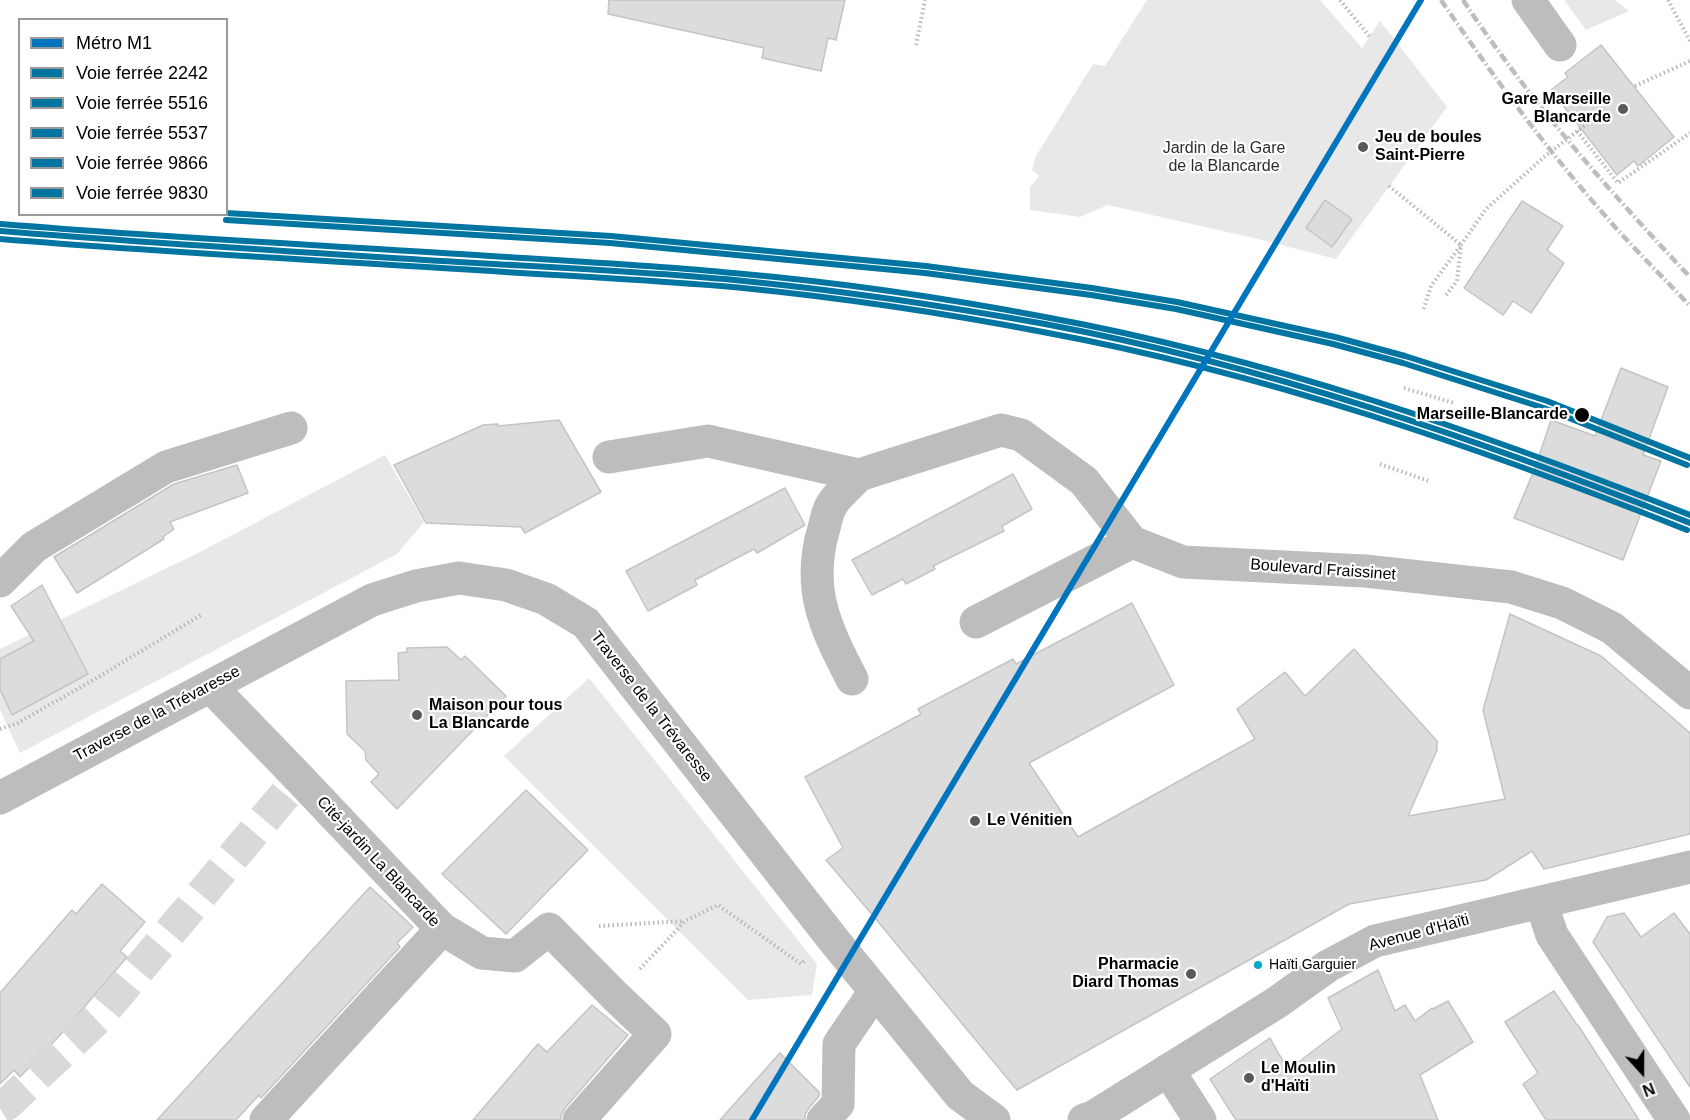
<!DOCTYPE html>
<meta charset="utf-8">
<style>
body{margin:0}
#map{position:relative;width:1690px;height:1120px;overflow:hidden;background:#fff;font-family:Helvetica,sans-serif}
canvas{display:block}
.legend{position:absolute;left:18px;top:18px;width:210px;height:198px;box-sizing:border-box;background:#fff;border:2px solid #999;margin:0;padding:8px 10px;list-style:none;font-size:18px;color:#000}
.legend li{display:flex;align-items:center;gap:12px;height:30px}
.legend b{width:30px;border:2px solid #999}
.north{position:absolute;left:1612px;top:1042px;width:60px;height:60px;-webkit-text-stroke:4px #fff;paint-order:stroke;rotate:159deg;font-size:16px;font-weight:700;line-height:24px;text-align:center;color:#000}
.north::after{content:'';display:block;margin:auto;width:21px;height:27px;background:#000;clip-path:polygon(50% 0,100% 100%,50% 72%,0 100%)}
</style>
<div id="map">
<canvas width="1690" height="1120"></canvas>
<ul class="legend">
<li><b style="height:8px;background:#0075be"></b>Métro M1</li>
<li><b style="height:8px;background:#0075a1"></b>Voie ferrée 2242</li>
<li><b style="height:8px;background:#0075a1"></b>Voie ferrée 5516</li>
<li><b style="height:8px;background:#0075a1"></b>Voie ferrée 5537</li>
<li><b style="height:8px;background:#0075a1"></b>Voie ferrée 9866</li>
<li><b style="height:8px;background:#0075a1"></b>Voie ferrée 9830</li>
</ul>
<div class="north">N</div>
</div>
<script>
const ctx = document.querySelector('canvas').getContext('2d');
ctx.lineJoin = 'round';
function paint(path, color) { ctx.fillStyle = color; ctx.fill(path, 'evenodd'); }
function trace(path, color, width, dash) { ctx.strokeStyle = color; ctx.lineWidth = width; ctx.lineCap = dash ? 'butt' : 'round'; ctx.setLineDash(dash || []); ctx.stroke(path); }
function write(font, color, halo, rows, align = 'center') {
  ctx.font = font + ' Helvetica,sans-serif'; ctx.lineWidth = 4.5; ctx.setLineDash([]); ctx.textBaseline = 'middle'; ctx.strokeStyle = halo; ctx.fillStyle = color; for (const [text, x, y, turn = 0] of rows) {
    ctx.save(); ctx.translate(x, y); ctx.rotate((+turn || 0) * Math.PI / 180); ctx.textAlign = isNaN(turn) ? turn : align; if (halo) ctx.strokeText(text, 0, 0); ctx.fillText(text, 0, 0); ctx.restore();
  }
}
paint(new Path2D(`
 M1147 0H1320L1362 48 1380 21 1447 107 1336 259 1258 239 1108 205 1080 217 1030 210V187L1039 176 1032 170 1036 156 1093 64 1105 66Z
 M1564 0H1615L1629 11 1586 30Z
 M385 455 424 522 397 554 20 753 0 710V649L196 554Z
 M589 678 817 964 812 995 748 1000 504 756Z`), '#e8e8e8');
const building = new Path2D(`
 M609 0H845L836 40 828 38 821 71 762 58 764 48 608 14Z
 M1601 45 1674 137 1638 166 1634 161 1617 175 1551 90 1568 77 1565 73Z
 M1325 200 1352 219 1332 247 1306 228Z
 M1522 201 1563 226 1547 250 1564 263 1531 313 1513 301 1503 315 1464 288Z
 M1621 368 1668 387 1643 455 1661 461 1623 560 1514 518 1535 468 1551 420 1595 436Z
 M559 420 601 492 525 533 521 527 426 523 394 465 483 425 498 424V426Z
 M237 465 248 493 170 522 174 529 163 537 164 539 77 593 54 557 174 484Z
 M1013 474 1032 509 1002 526 1004 531 933 566 935 569 906 584 903 579 872 595 852 560Z
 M785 488 805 525 757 553 754 549 695 580 697 585 648 611 626 571Z
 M42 585 88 674 12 715 0 689V659L34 641 11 606Z
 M1132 603 1174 685 1029 763 1078 837 1255 739 1237 709 1285 672 1305 696 1354 649 1437 741V750L1408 816 1505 799 1483 710 1510 614 1601 656 1690 733V834L1544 869 1532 851 1486 880 1349 904 1017 1090 870 912 826 860 843 848 805 777 921 714 918 709 1013 659 1016 664Z
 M447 647 461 660 465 656 506 696 397 809 371 782 379 774 366 760 365 751 347 734 346 681 399 680 398 653 407 652V648Z
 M526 790 588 850 506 934 442 874Z
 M102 884 145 922 120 951 127 957 62 1033 20 1077 14 1070 0 1084V993L72 910 76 914Z
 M370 887 413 927 397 943 400 947 261 1098 259 1095 236 1120H157Z
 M1624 913 1641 937 1674 913 1690 934V1087L1593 942 1607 917Z
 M1378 970 1395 1011 1405 1005 1415 1021 1432 1008 1433 1009 1448 1001 1473 1042 1420 1075 1438 1120H1236L1210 1079 1270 1038 1288 1070 1342 1029 1328 998Z
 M1554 991 1577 1025H1578L1639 1120H1546L1523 1084 1538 1073 1505 1022Z
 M592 1005 628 1035 565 1108 561 1116V1120H473L538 1044 547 1052Z
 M780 1053 819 1092V1096L809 1108 805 1115V1120H720Z`);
paint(building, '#dcdcdc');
trace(building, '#c4c4c4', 1.5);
trace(new Path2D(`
 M0 1108 7 1104 98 1018 299 778`), '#d9d9d9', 33, [33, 16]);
trace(new Path2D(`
 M1340 0 1370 37
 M1668 0 1690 41
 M916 45 925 0
 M1635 86 1690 61
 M1577 131 1618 183 1690 133
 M1389 186 1461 245 1431 286 1423 311
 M1446 295 1457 281 1461 245 1486 209 1543 158 1598 115
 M1404 388 1454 403
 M1380 464 1431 482
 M0 729 16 724 95 679 201 615
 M599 926 684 921
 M640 969 685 921 718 905 801 964 804 961`), '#b8b8b8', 4, [1.5, 3]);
trace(new Path2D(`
 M1528 0 1560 45
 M609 457 708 441 859 475 1001 430 1021 435 1084 481 1132 542 1183 562 1365 571 1511 587 1562 603 1612 628 1690 693
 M0 581 34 547 166 467 291 428
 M976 622 1132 542
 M852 679C825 627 806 588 824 528 826 521 827 513 831 506 836 496 851 484 859 475
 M210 686 299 778 442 929 266 1120
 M0 798 372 600 416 586 459 578 506 585 546 599 586 623 832 938 960 1095 994 1120
 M1541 902 1552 935 1674 1120
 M442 929 482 953 515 956 549 929 615 996 655 1034 579 1120
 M1168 1070 1200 1120
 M823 1120 838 1104 839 1044 875 991
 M1084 1120 1093 1117 1276 1003 1328 966 1375 941 1690 867`), '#bdbdbd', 33);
trace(new Path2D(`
 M1441 0C1493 76 1547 150 1608 219 1634 249 1663 277 1690 306
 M1463 0C1529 100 1608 190 1690 277`), '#bdbdbd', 4.5, [9, 3, 1.5, 3]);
trace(new Path2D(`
 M0 231C158 244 317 253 476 263 565 268 655 272 744 281 845 291 945 306 1045 324 1267 366 1480 440 1690 523`), '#0075a1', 6);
trace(new Path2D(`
 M0 239C158 252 317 260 475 270 564 276 654 280 743 288 843 298 944 313 1043 332 1265 373 1478 447 1687 530`), '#0075a1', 6);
trace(new Path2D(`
 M226 213 611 236 926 266 1092 288 1177 302 1335 337 1405 356 1547 401 1690 458`), '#0075a1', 6);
trace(new Path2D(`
 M1 224C159 237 318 245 476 255 566 261 655 265 744 274 845 283 945 298 1045 317 1267 358 1480 432 1690 515`), '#0075a1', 6);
trace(new Path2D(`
 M226 220 610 243 925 273 1091 295 1176 309 1333 344 1403 363 1544 408 1687 465`), '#0075a1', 6);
trace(new Path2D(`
 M752 1120 1421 0`), '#0075be', 6);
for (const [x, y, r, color] of [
 [1623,109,6,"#595959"],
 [1363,147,6,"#595959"],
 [1582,415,8,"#000"],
 [417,715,6,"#595959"],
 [975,821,6,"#595959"],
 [1258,965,5,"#00a9ce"],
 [1191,974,6,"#595959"],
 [1249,1078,6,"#595959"]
]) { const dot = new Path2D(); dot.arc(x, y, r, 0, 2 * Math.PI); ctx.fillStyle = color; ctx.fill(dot); trace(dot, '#fff', 2); }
write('14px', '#000', '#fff', [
 ["Haïti Garguier",1269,965]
], 'left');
write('bold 16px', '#000', '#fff', [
 ["Gare Marseille",1611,100,"right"],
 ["Blancarde",1611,118,"right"],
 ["Jeu de boules",1375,138],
 ["Saint-Pierre",1375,156],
 ["Maison pour tous",429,706],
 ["La Blancarde",429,724],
 ["Le Vénitien",987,821],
 ["Pharmacie",1179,965,"right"],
 ["Diard Thomas",1179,983,"right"],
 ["Le Moulin",1261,1069],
 ["d'Haïti",1261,1087]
], 'left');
write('16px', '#2d2d2d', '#fff', [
 ["Jardin de la Gare",1224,149],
 ["de la Blancarde",1224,167]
]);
write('bold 16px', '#000', '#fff', [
 ["Marseille-Blancarde",1568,415]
], 'right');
write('16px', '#000', '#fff', [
 ["Boulevard Fraissinet",1323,570,4],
 ["Traverse de la Trévaresse",651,707,52],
 ["Traverse de la Trévaresse",157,714,-28],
 ["Cité-jardin La Blancarde",378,862,47],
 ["Avenue d'Haïti",1419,933,-15]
]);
</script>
